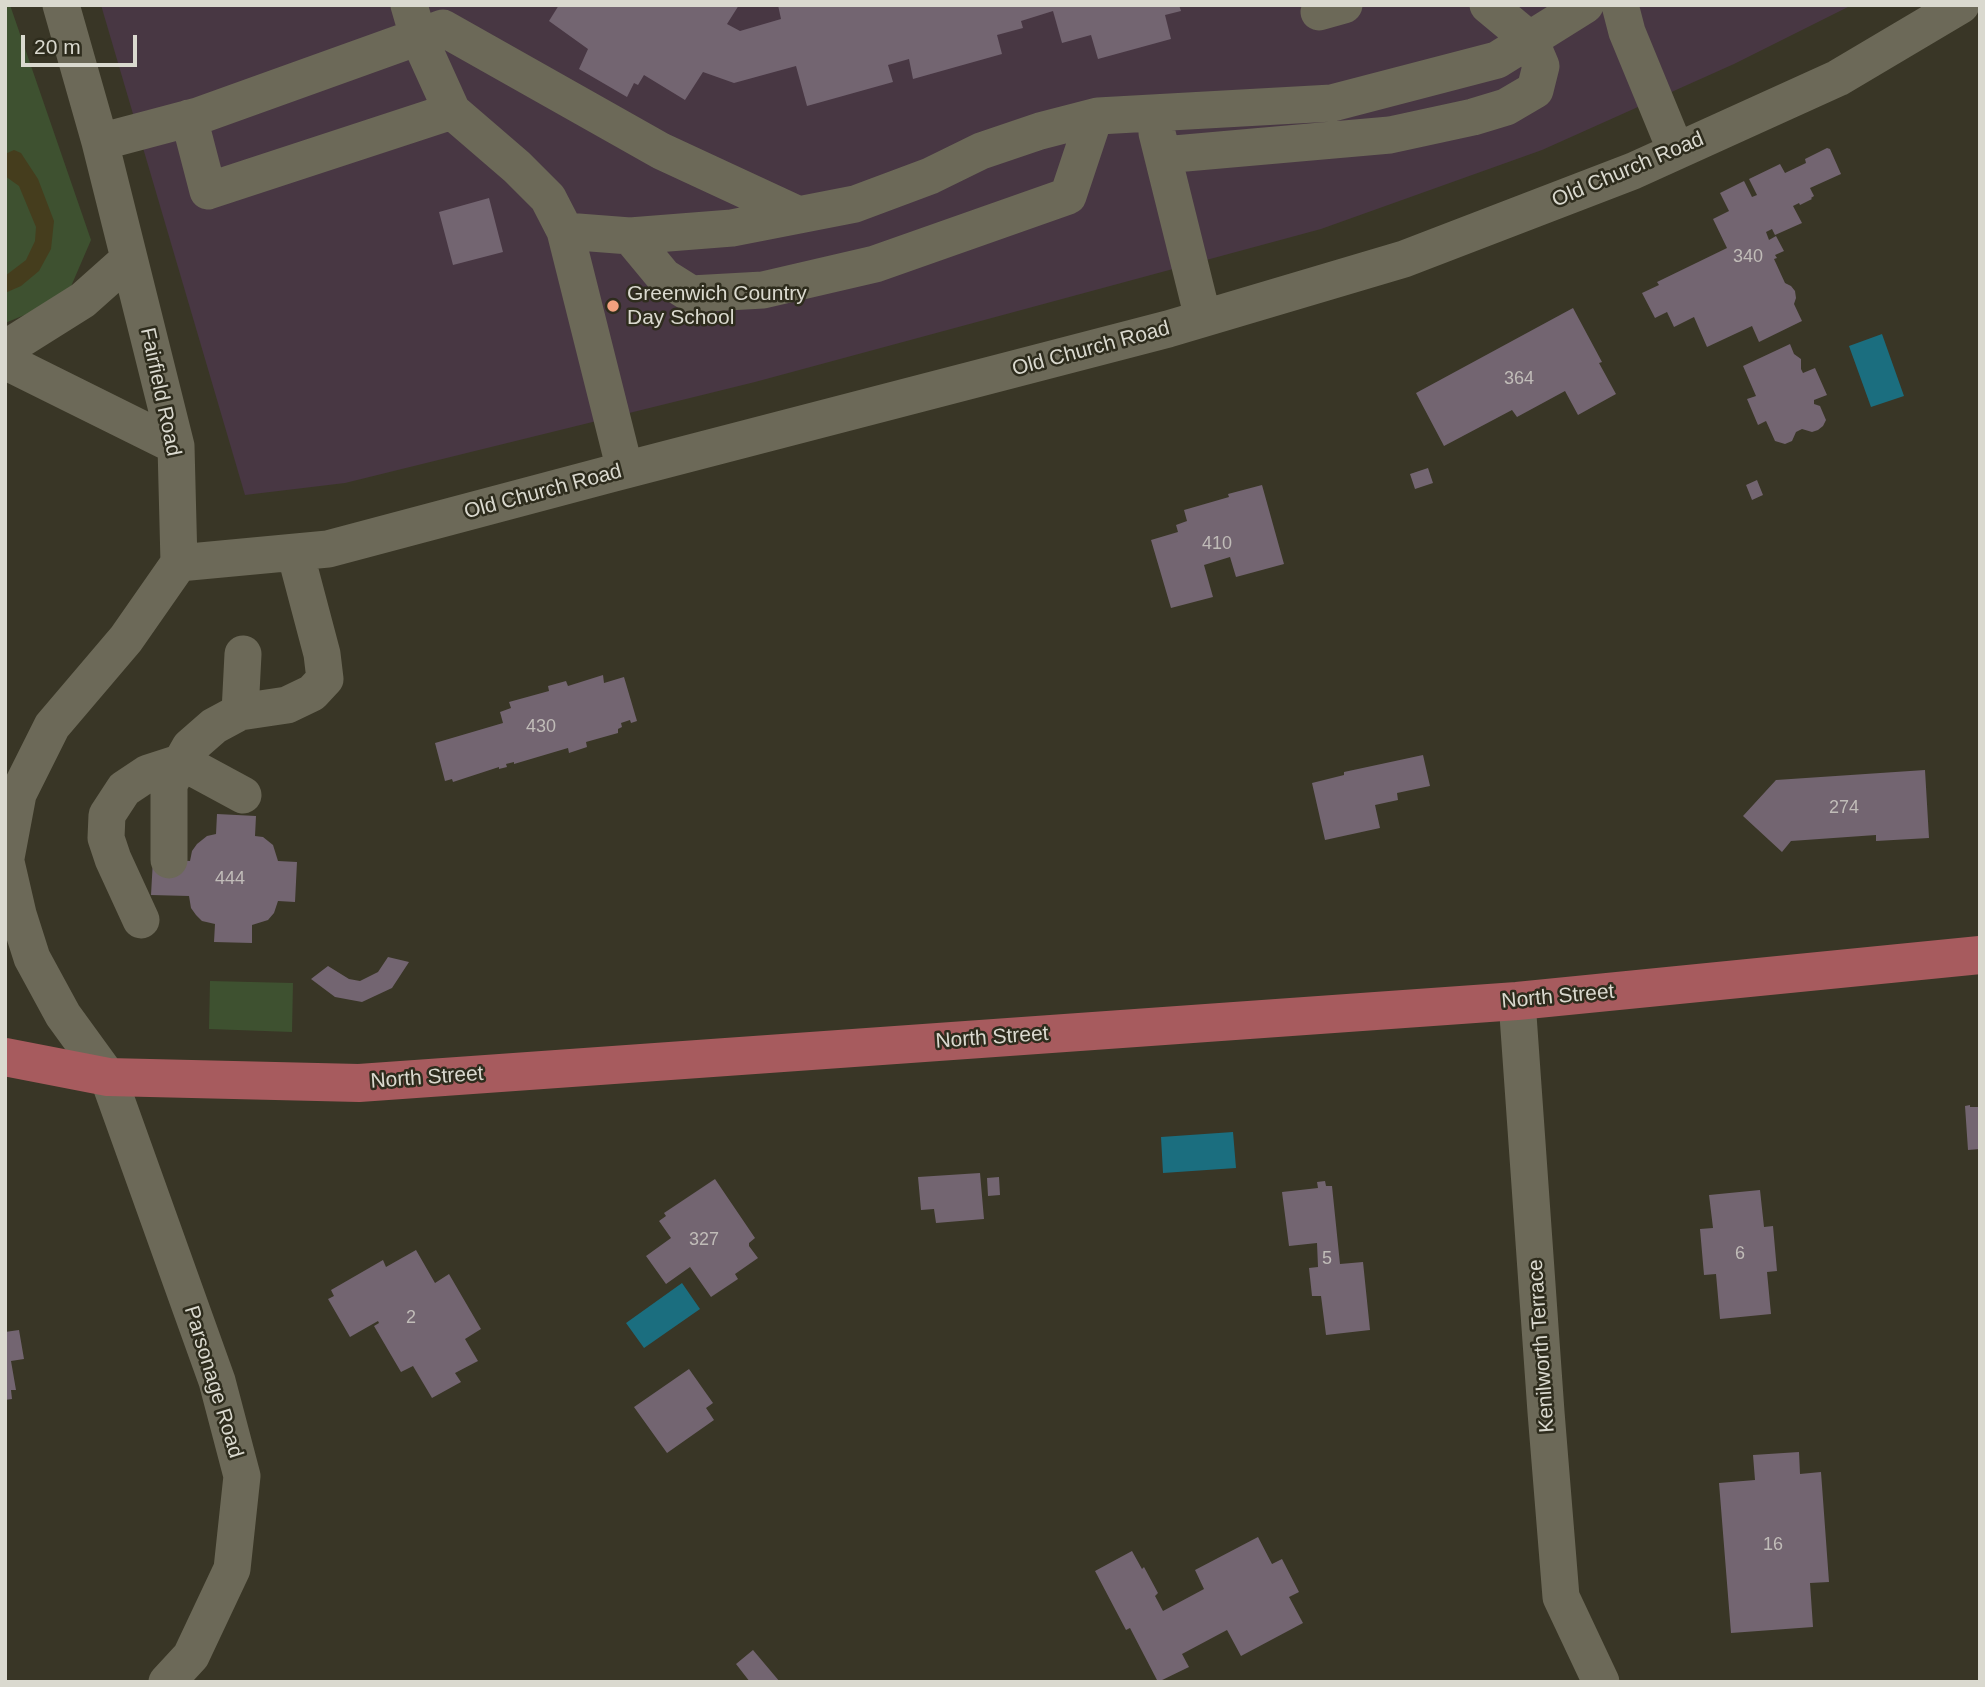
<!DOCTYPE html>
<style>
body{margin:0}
#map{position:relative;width:1985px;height:1687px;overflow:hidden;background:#393626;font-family:Helvetica,sans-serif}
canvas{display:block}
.frame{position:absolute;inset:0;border:7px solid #dad9cf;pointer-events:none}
.scale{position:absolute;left:21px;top:35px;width:116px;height:32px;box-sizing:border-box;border:4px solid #dad9cf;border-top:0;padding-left:9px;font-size:21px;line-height:24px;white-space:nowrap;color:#dad9cf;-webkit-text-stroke:5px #2e2c1d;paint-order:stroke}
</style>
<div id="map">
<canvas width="1985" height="1687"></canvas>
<div class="frame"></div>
<div class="scale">20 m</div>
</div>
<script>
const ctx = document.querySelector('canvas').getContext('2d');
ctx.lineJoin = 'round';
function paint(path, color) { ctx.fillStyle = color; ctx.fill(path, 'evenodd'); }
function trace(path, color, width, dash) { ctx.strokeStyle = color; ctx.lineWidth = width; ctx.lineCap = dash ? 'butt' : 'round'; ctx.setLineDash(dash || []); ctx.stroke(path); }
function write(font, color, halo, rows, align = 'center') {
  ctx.font = font + ' Helvetica,sans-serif'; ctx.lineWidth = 5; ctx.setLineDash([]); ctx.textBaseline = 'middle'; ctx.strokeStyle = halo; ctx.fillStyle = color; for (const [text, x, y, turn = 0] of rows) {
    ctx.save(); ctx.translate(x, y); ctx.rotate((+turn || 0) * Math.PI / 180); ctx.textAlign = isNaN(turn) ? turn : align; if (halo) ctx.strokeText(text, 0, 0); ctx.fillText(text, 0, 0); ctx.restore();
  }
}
paint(new Path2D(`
 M101 5H1852L1734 64 1542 150 1321 229 755 382 345 483 245 495Z`), '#483743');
paint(new Path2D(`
 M5 5H10L91 240 66 298 5 323Z
 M210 981 293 983 292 1032 209 1029Z`), '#3e5130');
paint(new Path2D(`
 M14 150 21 153 38 179 54 221 51 249 39 271 21 286 5 293V276L26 260 35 241 36 227 19 186 5 176V154Z`), '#453d1d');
paint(new Path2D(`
 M1882 334 1904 396 1871 407 1849 346Z
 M1233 1132 1236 1168 1163 1173 1161 1137Z
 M682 1283 700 1309 644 1348 626 1323Z`), '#1b6e7f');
paint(new Path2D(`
 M559 5H739L727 24 740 31 781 19 778 5H1179L1181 11 1165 15 1171 39 1098 59 1091 35 1062 43 1053 11 1021 21 1023 28 997 35 1002 54 913 79 909 59 888 65 893 82 807 106 796 66 734 83 703 72 685 100 644 75 638 85 634 83 627 97 579 69 588 49 549 21Z
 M1827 148 1830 149 1841 174 1810 188 1814 196 1811 198 1812 199 1800 205 1799 203 1793 206 1802 223 1775 235 1772 229 1766 232 1769 240 1776 236 1784 251 1775 255 1777 258 1774 259 1785 283 1791 286 1795 291 1796 298 1794 304 1802 321 1759 342 1752 326 1707 347 1694 317 1674 327 1667 312 1655 318 1642 293 1659 285 1657 282 1727 248 1713 219 1729 211 1720 193 1744 181 1752 197 1757 195 1749 179 1780 164 1785 173 1806 163 1805 159Z
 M489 198 503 252 453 265 439 212Z
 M1573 308 1602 362 1599 363 1616 394 1578 415 1565 391 1517 417 1512 410 1444 446 1416 393Z
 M1790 344 1794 354 1801 359V369L1803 373 1815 368 1827 395 1814 400V404L1820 406 1826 420 1823 426 1818 430 1812 432 1802 429 1796 432 1792 441 1785 444 1775 441 1766 421 1758 425 1747 399 1756 396 1743 366Z
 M1428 468 1433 483 1415 489 1410 474Z
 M1757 480 1763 495 1752 500 1746 485Z
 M1262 485 1284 564 1236 577 1230 557 1204 565 1213 597 1171 608 1151 540 1178 532 1176 525 1187 521 1184 510 1229 497 1228 494Z
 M603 675 604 683 624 677 637 721 631 723 630 720 621 723 622 727 618 729V733L586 742 587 747 569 753 568 748 514 764V762L506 764 507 767 499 769V767L453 782 452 779 445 781 435 743 503 723 500 712 511 708 509 702 549 691 548 686 566 681 568 686Z
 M1423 755 1430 786 1397 793 1398 800 1375 805 1380 828 1325 840 1312 783 1344 775V772Z
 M1925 770 1929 838 1876 841V835L1791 841 1782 852 1743 816 1776 780Z
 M217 814 256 816 255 836 263 837 273 845 278 861 297 862 295 902 278 901 274 913 268 920 252 925V943L214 942 215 924 202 921 196 915 191 908 189 896 151 895 153 859 190 861 192 851 197 844 207 836 216 834Z
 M388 957 409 962 392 988 362 1002 335 997 311 979 328 966 349 979 360 981 378 972Z
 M1970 1105V1107H1980V1149L1968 1150 1965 1106Z
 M980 1173 984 1219 936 1223 934 1209 921 1210 918 1177Z
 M999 1177 1000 1195 988 1196 987 1178Z
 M715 1179 755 1238 749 1243V1246L758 1258 735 1274 738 1279 711 1297 690 1267 666 1284 646 1256 671 1238 659 1221 666 1216 664 1213Z
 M1325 1181 1326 1186H1332L1340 1264 1363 1262 1370 1330 1326 1335 1321 1296H1312L1309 1268 1318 1267 1317 1243 1289 1246 1282 1192 1318 1188 1317 1182Z
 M1760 1190 1764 1227 1773 1226 1777 1271 1767 1272 1771 1314 1720 1319 1716 1274 1704 1275 1700 1229 1713 1228 1709 1195Z
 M416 1250 435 1283 449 1274 481 1329 465 1339 478 1361 455 1373 461 1382 432 1398 413 1366 401 1372 374 1326 379 1323 378 1321 350 1337 328 1299 334 1296 331 1290 383 1260 386 1267Z
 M19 1330 24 1359 11 1361 16 1390H11L12 1399 5 1400V1332Z
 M689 1369 713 1403 706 1408 714 1420 667 1453 634 1407Z
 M1799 1452 1800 1474 1821 1472 1829 1582 1810 1583 1813 1627 1731 1633 1719 1483 1755 1480 1753 1455Z
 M1258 1537 1272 1564 1282 1559 1299 1592 1289 1597 1303 1623 1241 1656 1227 1630 1182 1654 1189 1667 1158 1682 1130 1628 1126 1630 1095 1571 1132 1551 1142 1569 1144 1567 1158 1593 1155 1596 1163 1611 1204 1589 1195 1570Z
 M753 1650 780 1682H750L736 1664Z`), '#736571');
trace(new Path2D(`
 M409 5 418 36 452 111 517 167 548 198 565 231 625 470
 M1620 5 1627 32 1676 151
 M1319 12 1344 5
 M189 118 208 191 452 111
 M1157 133 1203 318
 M100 142 198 116 443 28 661 151 799 215
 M1163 155 1390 135 1473 117 1506 107 1535 90 1541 66 1530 40 1488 5
 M565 231 630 236 732 228 855 204 930 176 981 151 1040 131 1098 116 1332 103 1497 60 1585 5
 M630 236 664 277 691 294 763 290 875 264 1068 196 1094 118
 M5 349 83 300 129 259
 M5 361 176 446
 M179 563 328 549 610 474 1168 329 1404 259 1633 171 1838 78 1961 5
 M240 712 243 654
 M169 860V784L190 747 214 726 240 712 287 705 312 693 325 679 322 654 295 552
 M6 862 18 914 32 958 63 1015 108 1077 217 1381 242 1476 232 1569 191 1656 167 1682
 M5 863 18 794 52 726 126 639 179 563 176 446 100 142 61 5
 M141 920 113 859 106 838 107 815 124 789 148 773 182 762 243 795
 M1517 1001 1546 1412 1561 1597 1601 1682`), '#6c6958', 37);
trace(new Path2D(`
 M5 1057 108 1077 359 1083 1517 1001 1980 955`), '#a75b5e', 38);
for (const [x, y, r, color] of [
 [613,306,7,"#f2a17e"]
]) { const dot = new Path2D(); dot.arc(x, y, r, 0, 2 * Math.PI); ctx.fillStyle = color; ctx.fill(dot); trace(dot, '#2e2c1d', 2.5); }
write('18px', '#c0bcb8', null, [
 ["340",1748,257],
 ["364",1519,379],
 ["410",1217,544],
 ["430",541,727],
 ["274",1844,808],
 ["444",230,879],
 ["327",704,1240],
 ["6",1740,1254],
 ["5",1327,1259],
 ["2",411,1318],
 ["16",1773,1545]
]);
write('21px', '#dad9cf', '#2e2c1d', [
 ["Old Church Road",1628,170,-23],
 ["Old Church Road",1091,349,-15],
 ["Fairfield Road",160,392,78],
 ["Old Church Road",543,492,-15],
 ["North Street",1558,997,-5],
 ["North Street",992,1038,-4],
 ["North Street",427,1078,-4],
 ["Kenilworth Terrace",1542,1346,-94],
 ["Parsonage Road",213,1382,73]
]);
write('21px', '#dad9cf', '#2e2c1d', [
 ["Greenwich Country",627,294],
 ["Day School",627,318]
], 'left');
</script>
